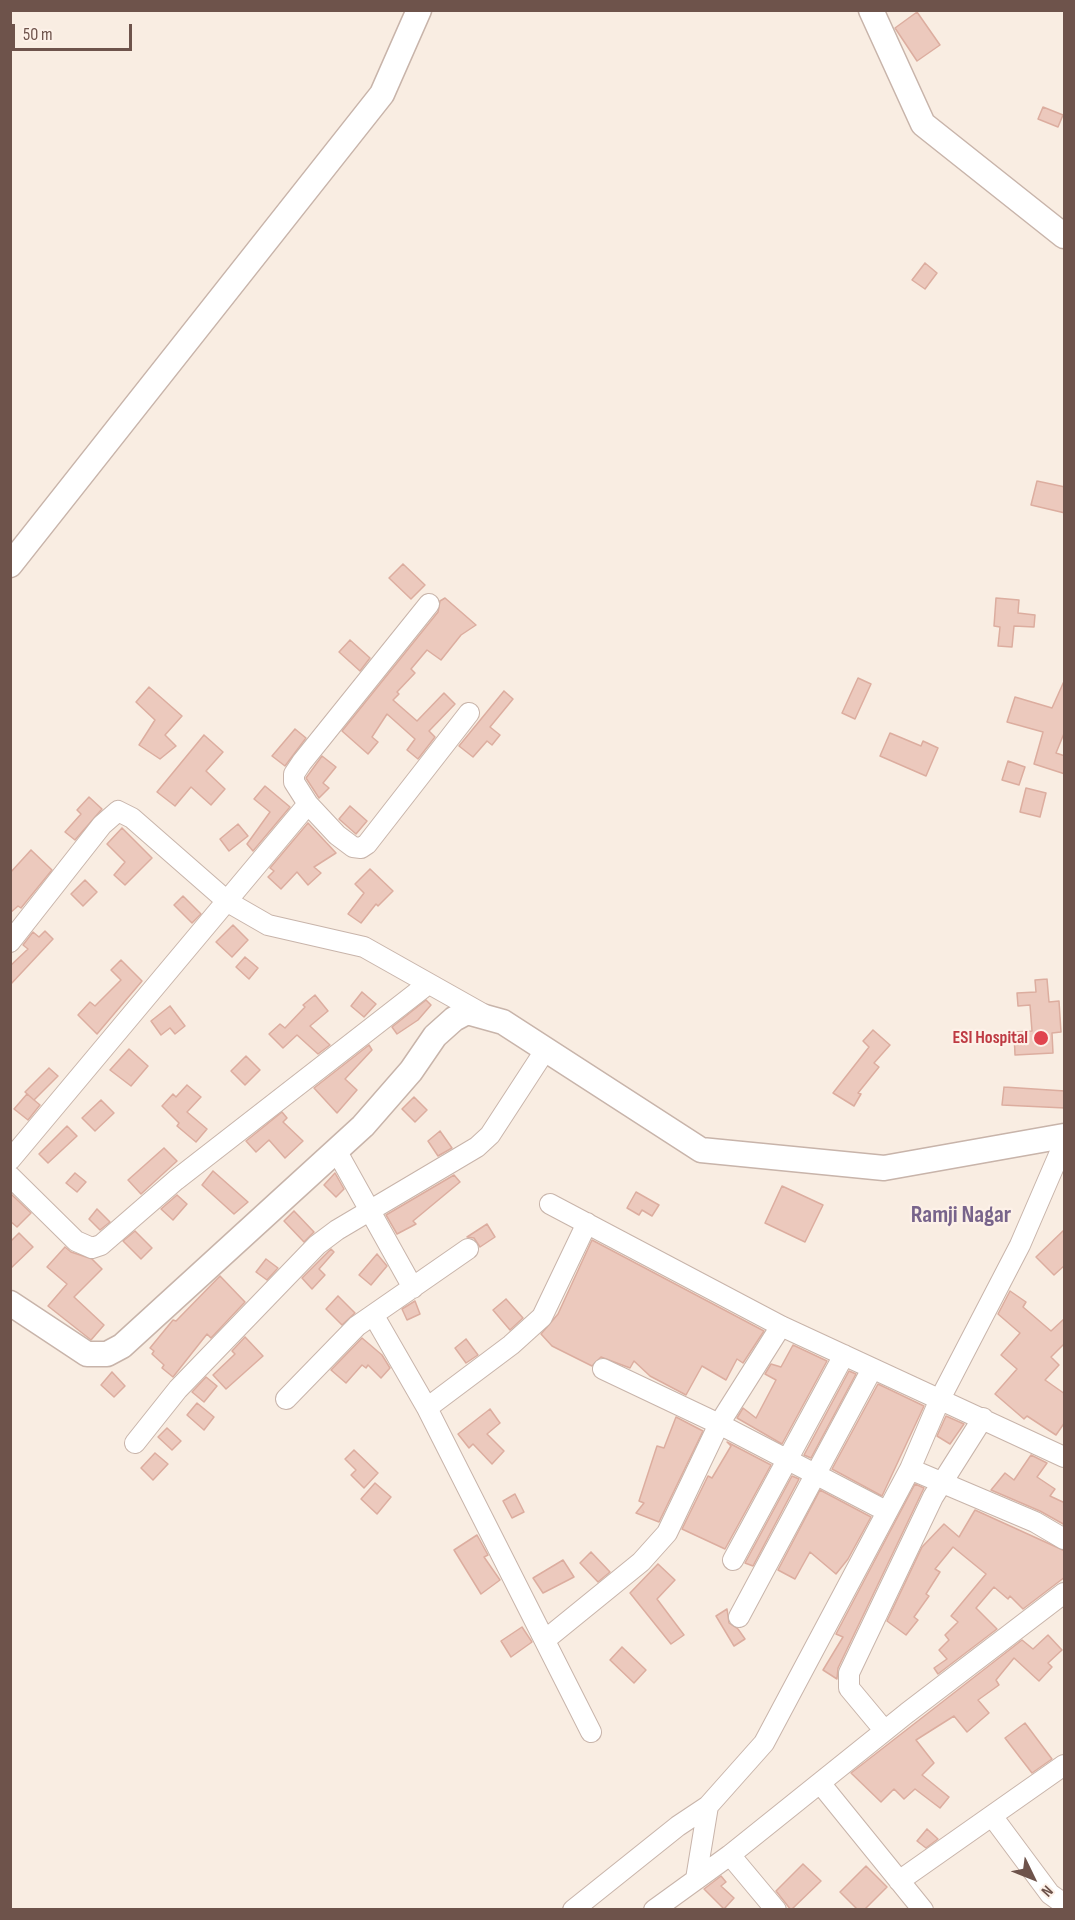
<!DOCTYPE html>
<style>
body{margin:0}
#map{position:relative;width:1075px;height:1920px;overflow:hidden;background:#f9ede2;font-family:"Sofia Sans Condensed",sans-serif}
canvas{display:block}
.frame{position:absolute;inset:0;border:12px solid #6e534b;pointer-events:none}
.north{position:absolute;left:1003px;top:1848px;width:60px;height:60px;-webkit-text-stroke:4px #fdf1e8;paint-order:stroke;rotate:133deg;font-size:16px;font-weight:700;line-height:24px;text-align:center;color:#6e534b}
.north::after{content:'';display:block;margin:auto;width:21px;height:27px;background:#6e534b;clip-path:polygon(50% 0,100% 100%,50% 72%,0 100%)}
.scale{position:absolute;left:12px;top:24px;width:120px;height:27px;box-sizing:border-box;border:3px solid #6e534b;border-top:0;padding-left:8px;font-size:18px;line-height:21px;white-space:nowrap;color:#6e534b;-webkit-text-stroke:4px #fdf1e8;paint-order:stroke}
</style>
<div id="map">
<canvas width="1075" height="1920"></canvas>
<div class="frame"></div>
<div class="north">N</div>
<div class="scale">50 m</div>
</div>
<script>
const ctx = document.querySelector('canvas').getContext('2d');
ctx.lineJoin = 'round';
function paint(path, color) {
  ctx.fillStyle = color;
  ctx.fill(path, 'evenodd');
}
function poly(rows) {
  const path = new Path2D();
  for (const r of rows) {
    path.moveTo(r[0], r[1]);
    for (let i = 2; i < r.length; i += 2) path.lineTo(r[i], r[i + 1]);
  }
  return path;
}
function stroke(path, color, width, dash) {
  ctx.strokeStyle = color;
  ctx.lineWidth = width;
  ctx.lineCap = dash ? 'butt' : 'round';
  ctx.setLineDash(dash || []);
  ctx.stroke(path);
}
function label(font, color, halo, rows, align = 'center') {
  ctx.font = font + ' "Sofia Sans Condensed",sans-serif';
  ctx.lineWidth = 4.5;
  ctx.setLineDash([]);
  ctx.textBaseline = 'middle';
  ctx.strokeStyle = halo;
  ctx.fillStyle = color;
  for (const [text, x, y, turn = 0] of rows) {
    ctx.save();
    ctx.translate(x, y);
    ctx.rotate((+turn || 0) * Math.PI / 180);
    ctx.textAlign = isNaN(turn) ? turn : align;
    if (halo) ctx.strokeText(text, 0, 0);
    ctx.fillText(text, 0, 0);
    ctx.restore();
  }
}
const building = poly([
 [917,12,940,45,917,61,895,28,917,12],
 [1043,107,1063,115,1058,127,1038,119,1043,107],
 [925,263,937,273,925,289,912,280,925,263],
 [1037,481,1065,487,1065,513,1031,505,1037,481],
 [403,564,425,585,411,599,389,578,403,564],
 [445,598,476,625,461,635,441,660,427,650,411,669,415,673,397,692,399,694,393,700,417,721,444,693,455,704,429,731,435,737,418,759,407,750,415,739,387,714,372,737,378,742,368,754,342,731,438,612,440,601,445,598],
 [996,598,1019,600,1018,613,1035,615,1034,627,1014,626,1012,647,998,646,1000,627,994,626,996,598],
 [350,640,370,658,360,671,339,652,350,640],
 [858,678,871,684,855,719,842,713,858,678],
 [1065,679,1065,731,1056,753,1065,756,1065,774,1034,764,1043,732,1007,722,1015,697,1052,708,1065,679],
 [149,687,182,716,165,735,176,746,160,759,139,745,155,720,136,702,149,687],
 [504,691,513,699,490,727,500,735,492,745,487,741,473,757,459,746,504,691],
 [295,729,306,738,285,766,272,756,295,729],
 [890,733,921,746,923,741,938,748,926,776,880,756,890,733],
 [204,735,223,752,206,771,225,789,211,805,191,787,175,806,157,792,204,735],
 [322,756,336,767,323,783,329,788,319,798,306,778,322,756],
 [1008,761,1025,767,1019,785,1002,780,1008,761],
 [265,786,290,807,253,851,247,844,270,812,254,799,265,786],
 [1026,788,1046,793,1040,817,1020,812,1026,788],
 [89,797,102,809,75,840,65,832,81,814,77,810,89,797],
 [350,806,367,821,356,834,339,819,350,806],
 [308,823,336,853,314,867,321,873,308,885,297,872,281,889,268,877,274,871,270,868,308,823],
 [238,824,248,836,229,851,220,839,238,824],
 [122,828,152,858,125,885,114,875,125,862,107,844,122,828],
 [31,850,52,870,21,908,18,906,10,913,10,873,31,850],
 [370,869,393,891,378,906,376,904,361,923,348,914,364,893,355,884,370,869],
 [85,880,97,892,83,906,71,894,85,880],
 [183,896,201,914,192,923,174,905,183,896],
 [233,925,248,940,232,957,216,942,233,925],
 [45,931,53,939,10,985,10,966,28,949,23,945,33,932,39,937,45,931],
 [245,957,258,968,249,979,236,967,245,957],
 [121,960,142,981,97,1034,78,1015,90,1002,95,1006,121,980,111,970,121,960],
 [1047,979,1049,1002,1059,1001,1061,1032,1052,1033,1053,1053,1015,1055,1014,1032,1032,1031,1030,1005,1018,1006,1017,993,1036,992,1035,980,1047,979],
 [362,992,376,1004,364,1017,351,1006,362,992],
 [315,995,328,1011,310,1026,330,1045,318,1054,297,1035,283,1048,269,1034,280,1024,285,1028,305,1007,303,1005,315,995],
 [426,1000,431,1005,418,1020,397,1034,392,1027,426,1000],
 [170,1006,185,1026,175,1034,170,1028,161,1035,151,1021,170,1006],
 [873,1030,890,1045,874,1063,879,1067,858,1093,861,1094,854,1106,833,1093,869,1047,863,1041,873,1030],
 [369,1045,372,1050,345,1079,357,1090,337,1113,314,1088,369,1045],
 [129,1049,148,1066,131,1086,110,1070,129,1049],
 [246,1056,260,1070,245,1085,231,1071,246,1056],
 [49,1068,58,1076,34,1100,25,1092,49,1068],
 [187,1085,201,1097,187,1112,207,1129,196,1142,177,1126,179,1123,162,1106,173,1094,176,1097,187,1085],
 [1004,1087,1065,1091,1065,1108,1002,1105,1004,1087],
 [27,1094,40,1105,28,1120,14,1109,27,1094],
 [414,1097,427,1110,415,1122,402,1109,414,1097],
 [101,1100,114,1113,95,1131,82,1118,101,1100],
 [282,1112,287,1118,283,1122,303,1141,285,1158,269,1140,256,1152,246,1141,282,1112],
 [67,1126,77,1136,48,1163,39,1154,67,1126],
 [440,1131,452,1148,438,1156,428,1141,440,1131],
 [164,1148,177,1161,141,1194,128,1180,164,1148],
 [213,1171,248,1202,234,1214,202,1185,213,1171],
 [75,1173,86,1182,77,1192,66,1183,75,1173],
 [335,1173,344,1189,336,1197,324,1185,335,1173],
 [454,1175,460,1182,413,1221,416,1224,397,1234,386,1215,454,1175],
 [782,1186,823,1205,805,1242,765,1223,782,1186],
 [636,1192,659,1205,652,1216,642,1210,639,1215,627,1208,636,1192],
 [10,1193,31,1213,17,1227,10,1221,10,1193],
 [177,1195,187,1204,173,1220,161,1209,177,1195],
 [97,1209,110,1222,100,1230,89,1219,97,1209],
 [294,1211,314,1232,304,1242,284,1221,294,1211],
 [487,1224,495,1237,480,1247,474,1238,467,1237,487,1224],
 [1065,1229,1065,1265,1054,1275,1036,1257,1065,1229],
 [135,1231,152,1248,141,1259,123,1241,135,1231],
 [19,1233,33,1247,10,1269,10,1242,19,1233],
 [592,1240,764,1331,743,1363,737,1359,726,1380,702,1366,686,1395,650,1376,634,1361,630,1368,601,1357,592,1366,552,1346,541,1334,558,1314,592,1240],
 [65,1247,71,1252,92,1259,102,1269,74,1297,104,1325,91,1340,48,1306,67,1284,47,1267,65,1247],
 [331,1249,334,1252,319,1269,325,1275,312,1289,302,1278,331,1249],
 [377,1254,387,1266,371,1285,359,1275,377,1254],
 [266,1259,278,1268,267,1280,256,1272,266,1259],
 [220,1276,245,1302,211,1338,207,1334,173,1377,162,1368,164,1365,152,1354,154,1351,150,1348,173,1320,176,1321,220,1276],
 [1010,1291,1026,1302,1023,1307,1051,1331,1065,1318,1065,1343,1051,1357,1059,1365,1045,1380,1065,1394,1065,1422,1056,1435,1027,1416,1024,1419,995,1394,1017,1369,1001,1355,1020,1333,998,1314,1010,1291],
 [338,1296,355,1313,342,1325,326,1309,338,1296],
 [506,1299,523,1318,510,1330,493,1310,506,1299],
 [415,1301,420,1314,407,1320,402,1309,415,1301],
 [245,1337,263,1356,226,1389,213,1375,235,1354,232,1351,245,1337],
 [362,1338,382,1355,390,1368,381,1378,368,1365,366,1368,362,1365,346,1383,331,1370,362,1338],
 [466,1339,478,1355,466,1363,455,1348,466,1339],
 [793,1345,827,1361,782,1444,737,1418,743,1408,756,1418,776,1380,765,1374,771,1364,781,1367,793,1345],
 [849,1371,856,1374,811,1458,804,1455,849,1371],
 [112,1372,125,1386,114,1397,101,1385,112,1372],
 [206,1377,217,1386,204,1402,192,1392,206,1377],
 [878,1384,924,1406,882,1496,832,1469,878,1384],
 [197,1403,214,1417,204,1430,187,1415,197,1403],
 [490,1409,500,1423,487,1434,504,1451,492,1464,473,1444,469,1448,458,1434,490,1409],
 [946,1416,964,1424,950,1444,937,1436,946,1416],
 [676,1417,703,1431,659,1522,636,1513,644,1503,639,1501,657,1446,664,1448,676,1417],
 [167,1428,181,1441,172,1450,158,1437,167,1428],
 [727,1442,771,1465,725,1549,682,1529,708,1476,712,1478,731,1446,727,1442],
 [354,1450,378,1473,364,1488,351,1475,356,1470,345,1459,354,1450],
 [155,1453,168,1464,153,1480,141,1468,155,1453],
 [1031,1455,1047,1463,1037,1477,1055,1489,1050,1496,1065,1503,1065,1525,1040,1511,991,1490,1005,1473,1014,1480,1031,1455],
 [792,1476,799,1479,753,1566,745,1563,792,1476],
 [375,1483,391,1497,377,1514,361,1499,375,1483],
 [915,1484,924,1488,838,1668,837,1679,823,1670,843,1637,836,1634,915,1484],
 [820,1490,871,1517,848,1559,836,1574,810,1552,795,1579,778,1570,820,1490],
 [515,1494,524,1512,512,1518,503,1501,515,1494],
 [975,1510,1065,1551,1065,1577,1023,1609,1010,1596,1008,1599,994,1587,976,1608,997,1629,938,1674,934,1668,947,1659,939,1650,949,1640,945,1635,958,1622,951,1616,986,1574,953,1547,935,1569,940,1572,926,1594,929,1596,914,1617,918,1620,906,1635,887,1621,922,1547,944,1524,959,1537,975,1510],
 [477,1535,488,1555,484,1557,500,1580,481,1594,454,1550,477,1535],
 [591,1552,610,1572,598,1582,580,1563,591,1552],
 [563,1560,574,1577,543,1593,533,1578,563,1560],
 [658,1564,675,1580,657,1599,684,1635,671,1644,630,1593,658,1564],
 [727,1609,729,1623,738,1629,745,1639,734,1646,716,1616,727,1609],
 [522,1627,532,1642,511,1657,501,1641,522,1627],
 [1048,1635,1062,1650,1048,1663,1052,1667,1039,1681,1014,1658,996,1680,999,1685,978,1700,989,1713,967,1732,954,1716,916,1740,934,1763,922,1775,949,1797,940,1808,915,1789,904,1799,894,1789,881,1802,851,1773,1022,1640,1033,1649,1048,1635],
 [622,1647,646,1670,634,1683,610,1660,622,1647],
 [1025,1723,1052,1759,1032,1773,1005,1738,1025,1723],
 [927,1829,938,1839,926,1848,917,1841,927,1829],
 [803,1864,821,1881,791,1910,776,1891,803,1864],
 [866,1866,887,1887,864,1910,858,1910,840,1892,866,1866],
 [721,1876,726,1882,721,1886,734,1898,724,1909,704,1889,721,1876]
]);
const minor = poly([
 [429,604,302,762,294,774,294,782,308,804,337,835,353,847,361,848,367,844,469,713],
 [10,942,102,825,118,811,132,818,228,902,268,925,364,947,483,1014],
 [336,1150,413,1288],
 [10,1160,308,804],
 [10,1176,76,1241,92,1248,101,1245,176,1180,428,984],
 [550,1204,781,1326,1064,1457],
 [374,1316,427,1408,591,1732],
 [603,1369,719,1424,886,1511],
 [286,1399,357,1326,468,1249],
 [427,1408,511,1345,542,1317,587,1223],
 [135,1443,178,1389,317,1245,337,1230,477,1147,490,1135,546,1049],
 [910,1469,1035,1522,1064,1539],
 [733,1560,844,1355],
 [739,1617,872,1369],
 [545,1640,641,1562,667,1533,719,1424,781,1326],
 [884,1730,849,1688,849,1673,933,1497,983,1418],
 [820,1783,923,1910],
 [992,1816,1050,1894,1064,1904],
 [730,1855,776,1910],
 [696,1879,708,1806],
 [899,1881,1064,1765],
 [573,1910,678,1826,708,1806,764,1743,910,1469,940,1399,1020,1245,1064,1143],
 [654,1910,730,1855,907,1713,1064,1593]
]);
const tertiary = poly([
 [871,10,923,124,1064,236],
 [10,565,382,94,419,10],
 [10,1303,87,1354,107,1354,122,1346,363,1126,411,1071,435,1036,454,1019,467,1012,503,1022,701,1150,884,1168,1064,1136]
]);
const markers = [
 [1041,1038,8,"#e0444e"]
];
const healthNames = [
 ["ESI Hospital",1028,1038]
];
const districtNames = [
 ["Ramji Nagar",961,1216]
];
paint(building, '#ecc9bd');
stroke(building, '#dcad9f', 1.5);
stroke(minor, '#c8b4aa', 22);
stroke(tertiary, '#c8b4aa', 27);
stroke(minor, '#fff', 20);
stroke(tertiary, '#fff', 24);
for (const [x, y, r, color] of markers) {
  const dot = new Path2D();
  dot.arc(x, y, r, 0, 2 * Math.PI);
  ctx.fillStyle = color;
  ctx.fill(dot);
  stroke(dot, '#fdf1e8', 2);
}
label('bold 18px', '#be3a42', '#fdf1e8', healthNames, 'right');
label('bold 24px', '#78648b', '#fdf1e8', districtNames);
</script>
